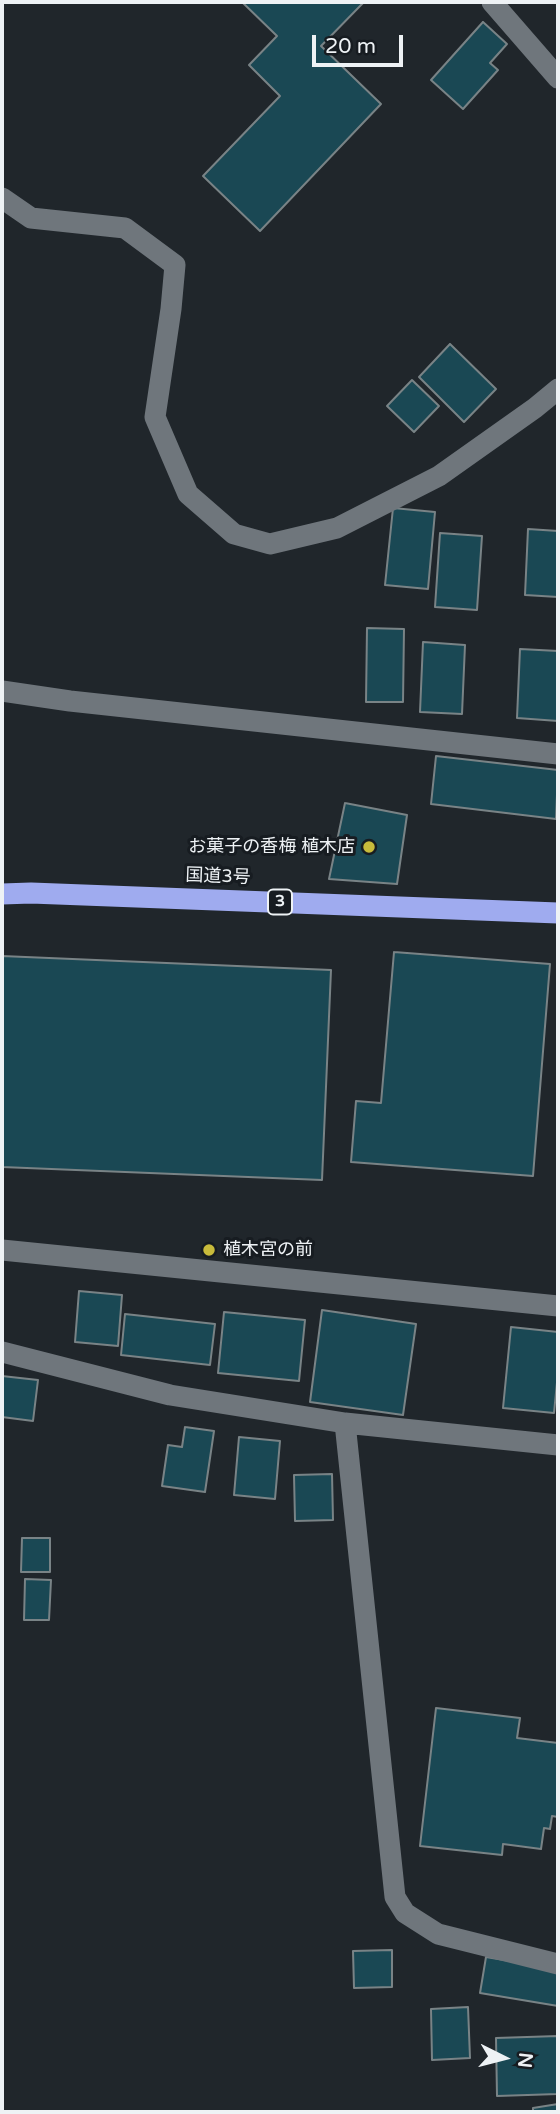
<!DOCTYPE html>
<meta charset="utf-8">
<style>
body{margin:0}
#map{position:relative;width:560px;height:2114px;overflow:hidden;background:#20262b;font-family:"Varela Round",sans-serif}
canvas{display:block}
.frame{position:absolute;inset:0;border:4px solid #eef2f5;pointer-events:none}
.north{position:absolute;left:469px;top:2023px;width:70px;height:70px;-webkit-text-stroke:5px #171c21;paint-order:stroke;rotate:96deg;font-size:19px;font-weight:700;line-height:28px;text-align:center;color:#eef2f5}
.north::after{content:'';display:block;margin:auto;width:24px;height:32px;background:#eef2f5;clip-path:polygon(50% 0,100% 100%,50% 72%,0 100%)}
.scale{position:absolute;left:312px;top:35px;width:91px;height:32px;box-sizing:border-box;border:4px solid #eef2f5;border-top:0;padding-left:9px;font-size:21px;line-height:24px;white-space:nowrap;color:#eef2f5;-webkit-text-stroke:5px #171c21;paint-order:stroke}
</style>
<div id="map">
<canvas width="560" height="2114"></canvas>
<div class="frame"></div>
<div class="north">N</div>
<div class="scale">20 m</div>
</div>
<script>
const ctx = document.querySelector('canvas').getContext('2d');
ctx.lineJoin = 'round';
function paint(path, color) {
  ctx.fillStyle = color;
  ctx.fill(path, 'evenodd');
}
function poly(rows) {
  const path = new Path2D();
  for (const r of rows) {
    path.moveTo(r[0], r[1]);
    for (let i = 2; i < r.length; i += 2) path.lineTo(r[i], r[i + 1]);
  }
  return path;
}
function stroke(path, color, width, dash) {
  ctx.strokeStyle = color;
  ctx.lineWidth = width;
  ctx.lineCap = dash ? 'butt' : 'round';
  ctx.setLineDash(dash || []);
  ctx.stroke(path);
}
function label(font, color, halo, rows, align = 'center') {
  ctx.font = font + ' "Varela Round","Noto Sans JP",sans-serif';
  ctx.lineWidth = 6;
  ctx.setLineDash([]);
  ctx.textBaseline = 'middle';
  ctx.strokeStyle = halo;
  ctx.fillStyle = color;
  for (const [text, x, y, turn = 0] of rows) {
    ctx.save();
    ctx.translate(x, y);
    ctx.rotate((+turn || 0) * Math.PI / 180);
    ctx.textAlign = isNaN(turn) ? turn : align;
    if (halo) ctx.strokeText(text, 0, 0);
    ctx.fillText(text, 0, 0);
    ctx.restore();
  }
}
const building = poly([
 [242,2,364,2,321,46,381,104,260,231,203,176,280,96,249,65,277,36,242,2],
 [483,22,507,44,490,63,498,70,463,109,431,80,483,22],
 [450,344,496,389,464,422,419,377,450,344],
 [412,380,439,406,414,432,387,406,412,380],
 [393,508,435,512,428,589,385,585,393,508],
 [528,529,558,531,558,597,525,595,528,529],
 [440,533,482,536,477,610,435,607,440,533],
 [367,628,404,629,403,702,366,702,367,628],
 [423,642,465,645,462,714,420,712,423,642],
 [520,649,558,651,558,721,517,718,520,649],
 [436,756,558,770,556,819,431,804,436,756],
 [345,803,407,815,397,884,329,879,345,803],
 [394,952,550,964,533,1176,351,1162,356,1101,381,1103,394,952],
 [2,956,331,970,322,1180,2,1167,2,956],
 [79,1291,122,1295,118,1346,75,1342,79,1291],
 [322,1310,416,1324,403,1415,310,1402,322,1310],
 [224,1312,305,1320,299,1381,218,1373,224,1312],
 [125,1314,215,1324,210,1365,121,1355,125,1314],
 [511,1327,558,1332,558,1372,554,1413,503,1408,511,1327],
 [2,1376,38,1380,33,1421,2,1417,2,1376],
 [185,1427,214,1431,205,1492,162,1486,168,1445,182,1447,185,1427],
 [239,1437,280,1441,275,1499,234,1495,239,1437],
 [332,1474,333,1520,295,1521,294,1475,332,1474],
 [22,1538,50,1538,50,1572,21,1572,22,1538],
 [25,1579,51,1580,49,1620,24,1620,25,1579],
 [436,1708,520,1718,517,1738,558,1743,558,1817,552,1816,550,1829,544,1828,541,1849,503,1844,502,1855,420,1846,436,1708],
 [392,1950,392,1987,354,1988,353,1951,392,1950],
 [486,1957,558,1969,558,2006,480,1993,486,1957],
 [468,2007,470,2058,432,2060,431,2009,468,2007],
 [558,2036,558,2094,497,2096,496,2038,558,2036],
 [558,2104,558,2112,533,2112,533,2108,558,2104]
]);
const street = poly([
 [2,198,31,218,125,228,175,265,171,309,155,417,188,494,234,534,270,544,337,528,439,476,535,408,558,389],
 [2,691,70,701,558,754],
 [2,1352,170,1395,345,1423,558,1445],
 [345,1423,395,1897,405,1913,438,1934,558,1964]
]);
const secondary = poly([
 [492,2,558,78],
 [2,1250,558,1306]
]);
const highway = poly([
 [2,894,31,893,558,913]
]);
const markers = [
 [369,847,7,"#c8bb3b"],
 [209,1250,7,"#c8bb3b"]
];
const shields = [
 [280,902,24]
];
const shieldNames = [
 ["3",280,902]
];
const poiNames = [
 ["お菓子の香梅 植木店",355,847],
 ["植木宮の前",223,1250,"left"]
];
const streetNames = [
 ["国道3号",218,877,2]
];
paint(building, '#1a4854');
stroke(building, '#798386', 2);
stroke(street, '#6f767c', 21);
stroke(secondary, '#6f767c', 21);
stroke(highway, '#9fabef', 21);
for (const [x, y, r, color] of markers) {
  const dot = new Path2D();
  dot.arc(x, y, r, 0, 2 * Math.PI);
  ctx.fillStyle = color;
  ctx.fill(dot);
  stroke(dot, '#171c21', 2.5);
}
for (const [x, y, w] of shields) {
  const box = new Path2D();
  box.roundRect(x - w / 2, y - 12.5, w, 25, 5);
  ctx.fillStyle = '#171c21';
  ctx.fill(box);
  stroke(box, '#eef2f5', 2);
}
label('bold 16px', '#eef2f5', null, shieldNames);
label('18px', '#eef2f5', '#171c21', poiNames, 'right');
label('18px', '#eef2f5', '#171c21', streetNames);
</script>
